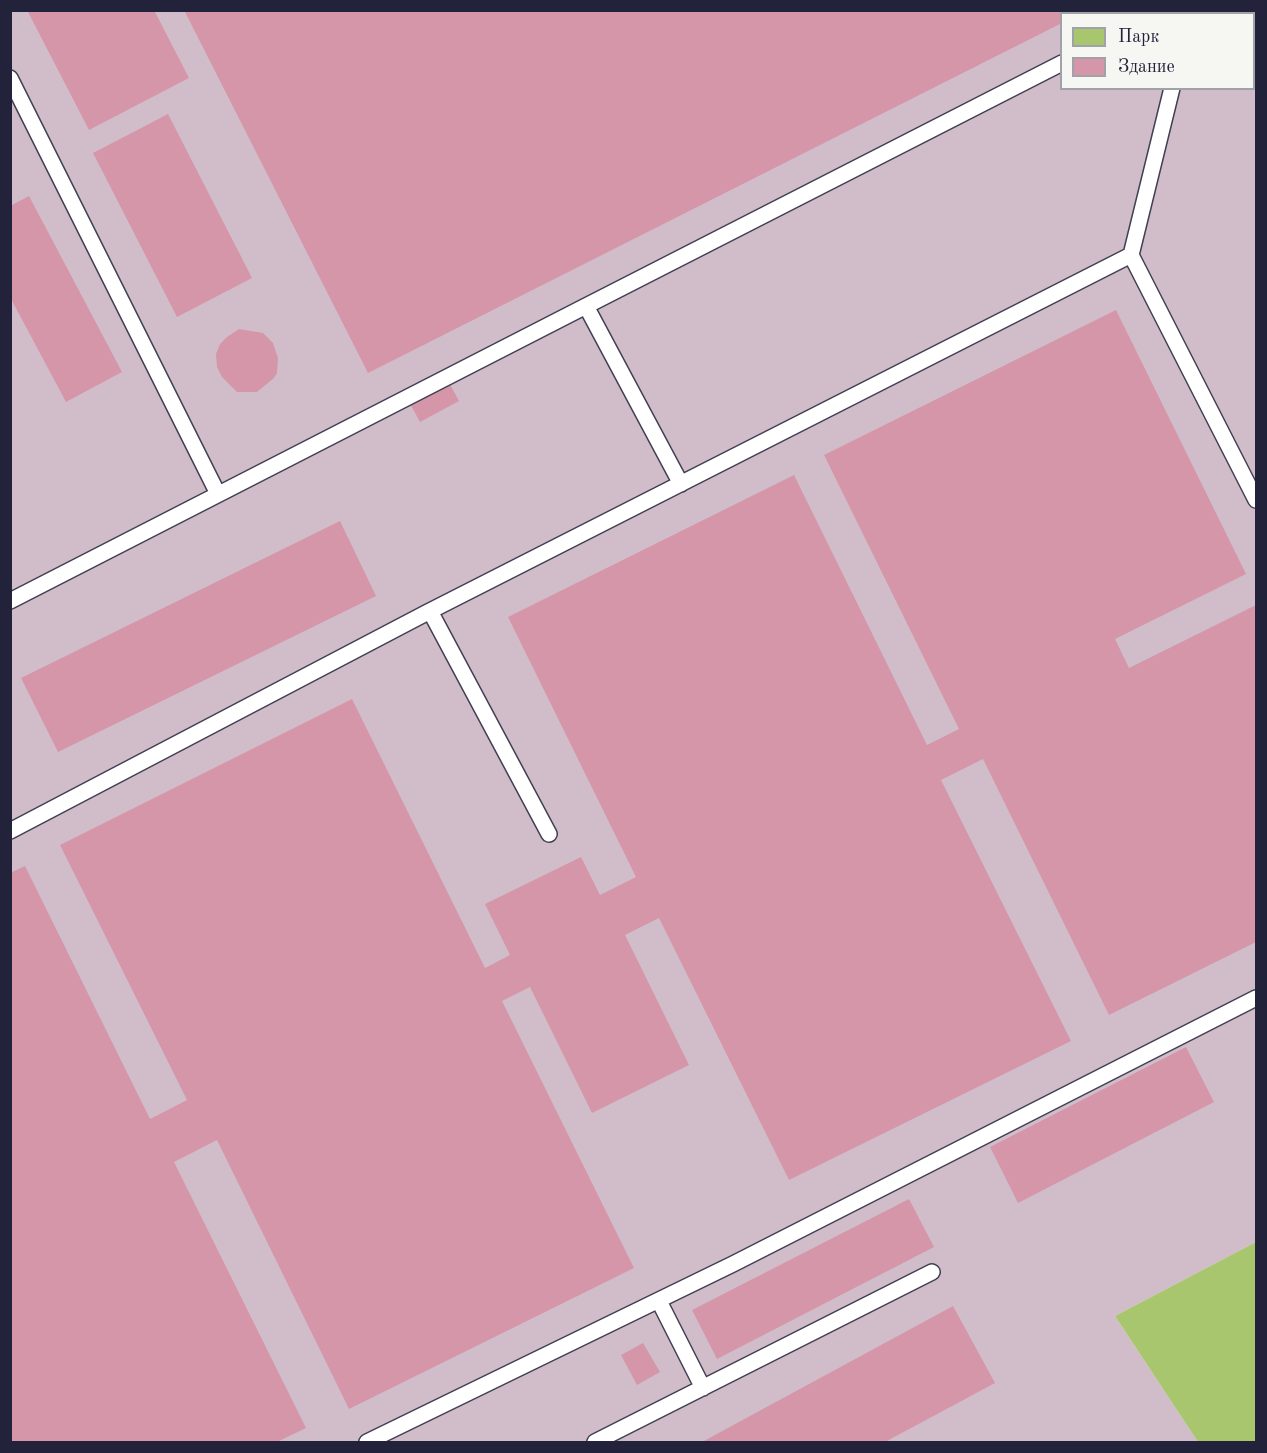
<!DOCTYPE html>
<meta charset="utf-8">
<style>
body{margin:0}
#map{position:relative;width:1267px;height:1453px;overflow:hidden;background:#f0ecda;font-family:"Old Standard TT",serif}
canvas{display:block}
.frame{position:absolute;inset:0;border:12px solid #22223b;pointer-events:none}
.legend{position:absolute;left:1060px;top:12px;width:195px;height:78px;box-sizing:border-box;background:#f6f6f2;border:2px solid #a1a1a9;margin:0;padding:8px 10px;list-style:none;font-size:18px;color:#22223b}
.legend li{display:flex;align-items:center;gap:12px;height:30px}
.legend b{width:30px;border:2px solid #a1a1a9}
</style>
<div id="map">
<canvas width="1267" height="1453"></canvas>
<div class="frame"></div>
<ul class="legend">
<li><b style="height:16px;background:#a7c66d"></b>Парк</li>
<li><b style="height:16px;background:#d596aa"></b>Здание</li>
</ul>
</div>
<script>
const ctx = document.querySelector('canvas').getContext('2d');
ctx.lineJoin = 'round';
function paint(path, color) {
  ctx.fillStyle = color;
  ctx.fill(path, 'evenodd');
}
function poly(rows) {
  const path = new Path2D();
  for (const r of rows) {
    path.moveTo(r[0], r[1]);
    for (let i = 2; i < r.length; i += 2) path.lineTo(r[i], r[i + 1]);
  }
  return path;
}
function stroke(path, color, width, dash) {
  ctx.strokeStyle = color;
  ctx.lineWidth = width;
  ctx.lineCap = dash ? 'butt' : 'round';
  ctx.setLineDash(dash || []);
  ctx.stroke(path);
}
const industrial = poly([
 [10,11,1256,11,1256,1242,1115,1316,1198,1442,11,1442],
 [1062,14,1254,14,1254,88,1062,88]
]);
const green = poly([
 [1256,1242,1256,1442,1198,1442,1115,1316]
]);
const building = poly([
 [27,10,154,10,189,78,89,130],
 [184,10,1087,10,1081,14,1062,14,1062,23,368,373],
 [1256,52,1256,88,1254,89,1254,53],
 [168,114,252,278,177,317,93,153],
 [29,196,122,372,66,402,10,297,10,206],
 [1116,310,1246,574,1115,639,1129,668,1256,605,1256,942,1109,1015,983,759,941,780,1071,1041,789,1180,659,918,625,935,689,1065,592,1113,530,987,502,1001,634,1268,349,1409,217,1140,174,1162,306,1428,277,1442,10,1442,10,873,25,866,150,1119,187,1100,60,845,352,699,485,968,510,955,485,904,581,857,600,895,636,877,508,617,794,475,927,745,959,729,824,455],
 [239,329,263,333,273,343,278,358,277,373,274,378,257,392,237,392,222,377,217,367,216,354,220,344,227,337],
 [446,377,459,401,420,422,407,398],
 [340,521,376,596,58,752,21,678],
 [1186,1047,1214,1102,1018,1203,990,1147],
 [909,1199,934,1247,717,1359,692,1310],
 [953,1306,995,1383,885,1442,702,1442],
 [643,1343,660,1372,637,1385,621,1355]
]);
const lane = poly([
 [1158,14,1164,10],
 [1191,14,1191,10],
 [10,78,218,494],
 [1131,255,1172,88],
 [681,484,586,306,1062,63],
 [10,601,586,306],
 [10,831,430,611],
 [549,834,430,611,1131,255,1256,500],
 [659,1301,703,1388],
 [367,1442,733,1264,1256,998],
 [595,1442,932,1272]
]);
paint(industrial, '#d1bdc9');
paint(green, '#a7c66d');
paint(building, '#d596aa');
stroke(lane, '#414053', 18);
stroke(lane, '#fff', 15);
</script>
